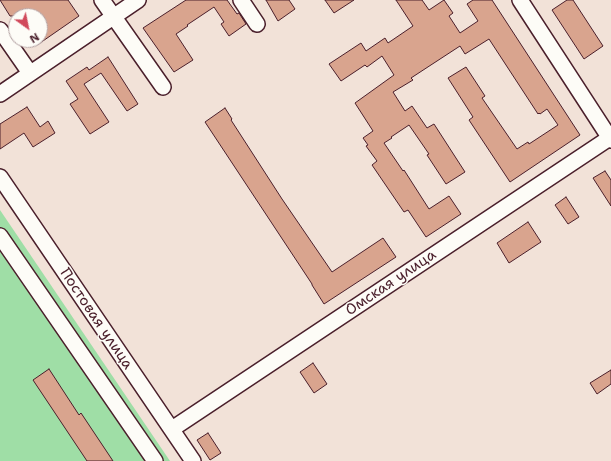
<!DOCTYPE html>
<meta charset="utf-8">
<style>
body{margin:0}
#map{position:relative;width:611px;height:461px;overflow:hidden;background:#f2e2d8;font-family:"Shantell Sans",sans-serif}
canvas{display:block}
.north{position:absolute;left:8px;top:8px;width:40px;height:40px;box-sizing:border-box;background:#fdfcf7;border:1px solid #b5a4a5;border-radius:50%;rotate:147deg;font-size:11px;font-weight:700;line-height:16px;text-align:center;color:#4a1f2b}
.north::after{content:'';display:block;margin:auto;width:14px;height:18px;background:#d1495b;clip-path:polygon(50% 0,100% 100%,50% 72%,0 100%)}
</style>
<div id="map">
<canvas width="611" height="461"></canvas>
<div class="north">N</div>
</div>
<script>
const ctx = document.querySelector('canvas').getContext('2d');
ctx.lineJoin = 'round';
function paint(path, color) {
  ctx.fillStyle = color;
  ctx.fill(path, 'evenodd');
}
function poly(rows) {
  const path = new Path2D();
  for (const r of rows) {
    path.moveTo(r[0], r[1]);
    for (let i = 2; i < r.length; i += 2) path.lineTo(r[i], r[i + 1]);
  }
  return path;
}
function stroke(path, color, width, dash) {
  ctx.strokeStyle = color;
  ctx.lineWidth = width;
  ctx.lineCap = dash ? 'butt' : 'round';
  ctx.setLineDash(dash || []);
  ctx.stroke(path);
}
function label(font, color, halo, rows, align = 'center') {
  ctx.font = font + ' "Shantell Sans",sans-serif';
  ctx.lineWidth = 3;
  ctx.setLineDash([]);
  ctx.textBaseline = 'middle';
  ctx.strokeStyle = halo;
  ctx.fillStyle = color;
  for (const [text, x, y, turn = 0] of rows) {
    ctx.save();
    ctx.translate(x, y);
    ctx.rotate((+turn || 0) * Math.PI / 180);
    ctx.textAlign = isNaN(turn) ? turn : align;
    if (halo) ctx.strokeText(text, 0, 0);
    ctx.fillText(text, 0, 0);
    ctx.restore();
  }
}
const green = poly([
 [0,210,170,461,0,461]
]);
const building = poly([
 [0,0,68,0,79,16,40,43,40,16,10,16,0,0],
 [186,0,227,0,237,14,239,13,246,24,229,36,221,24,224,22,214,7,187,25,188,26,176,34,193,60,174,72,143,28,186,0],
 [266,0,289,0,295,9,278,21,266,0],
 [325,0,354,0,334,13,325,0],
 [396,0,422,0,429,10,444,0,453,13,449,16,460,33,478,21,467,4,473,0,492,0,580,135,510,182,469,120,473,117,448,78,466,67,485,96,482,98,517,149,528,142,529,144,558,125,547,109,540,114,539,113,538,114,489,39,465,54,460,46,411,78,413,80,393,92,405,111,412,106,427,128,434,124,465,172,446,184,427,155,429,154,409,125,391,137,392,138,384,143,403,171,404,170,429,209,449,196,461,214,426,237,408,210,404,212,372,165,377,161,366,146,368,145,363,138,373,131,355,103,394,75,382,56,367,67,365,65,341,81,329,64,361,43,366,51,385,38,388,43,413,26,396,0],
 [567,0,573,0,603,46,584,59,552,10,567,0],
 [108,57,138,104,127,111,101,73,84,84,109,122,90,134,70,104,78,99,66,81,87,67,89,70,108,57],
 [27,107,40,127,48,121,55,133,33,147,24,133,0,149,0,124,27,107],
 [225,108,232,119,231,120,282,199,332,272,383,238,396,257,324,304,312,285,312,284,205,122,225,108],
 [605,171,611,180,611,206,593,178,605,171],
 [566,197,579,217,568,224,555,205,566,197],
 [528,222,541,242,509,263,497,243,528,222],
 [313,363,327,384,314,393,300,372,313,363],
 [49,369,79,415,81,413,113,461,87,461,33,380,49,369],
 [611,370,611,384,597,394,590,383,611,370],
 [208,433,221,453,210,460,197,440,208,433]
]);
const minor = poly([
 [102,0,163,87],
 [241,0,257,24],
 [520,0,611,140],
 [0,30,30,73],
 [0,94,138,0],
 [0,177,193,461],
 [0,236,155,461],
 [172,429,611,137]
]);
const streetNames = [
 ["Омская улица",391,283,-34],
 ["Постовая улица",96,319,56]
];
paint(green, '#9fdea6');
paint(building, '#d9a48e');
stroke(building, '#4a1f2b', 1);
stroke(minor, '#4a1f2b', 18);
stroke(minor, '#fdfcf7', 15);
label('15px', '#4a1f2b', '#fdfcf7', streetNames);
</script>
